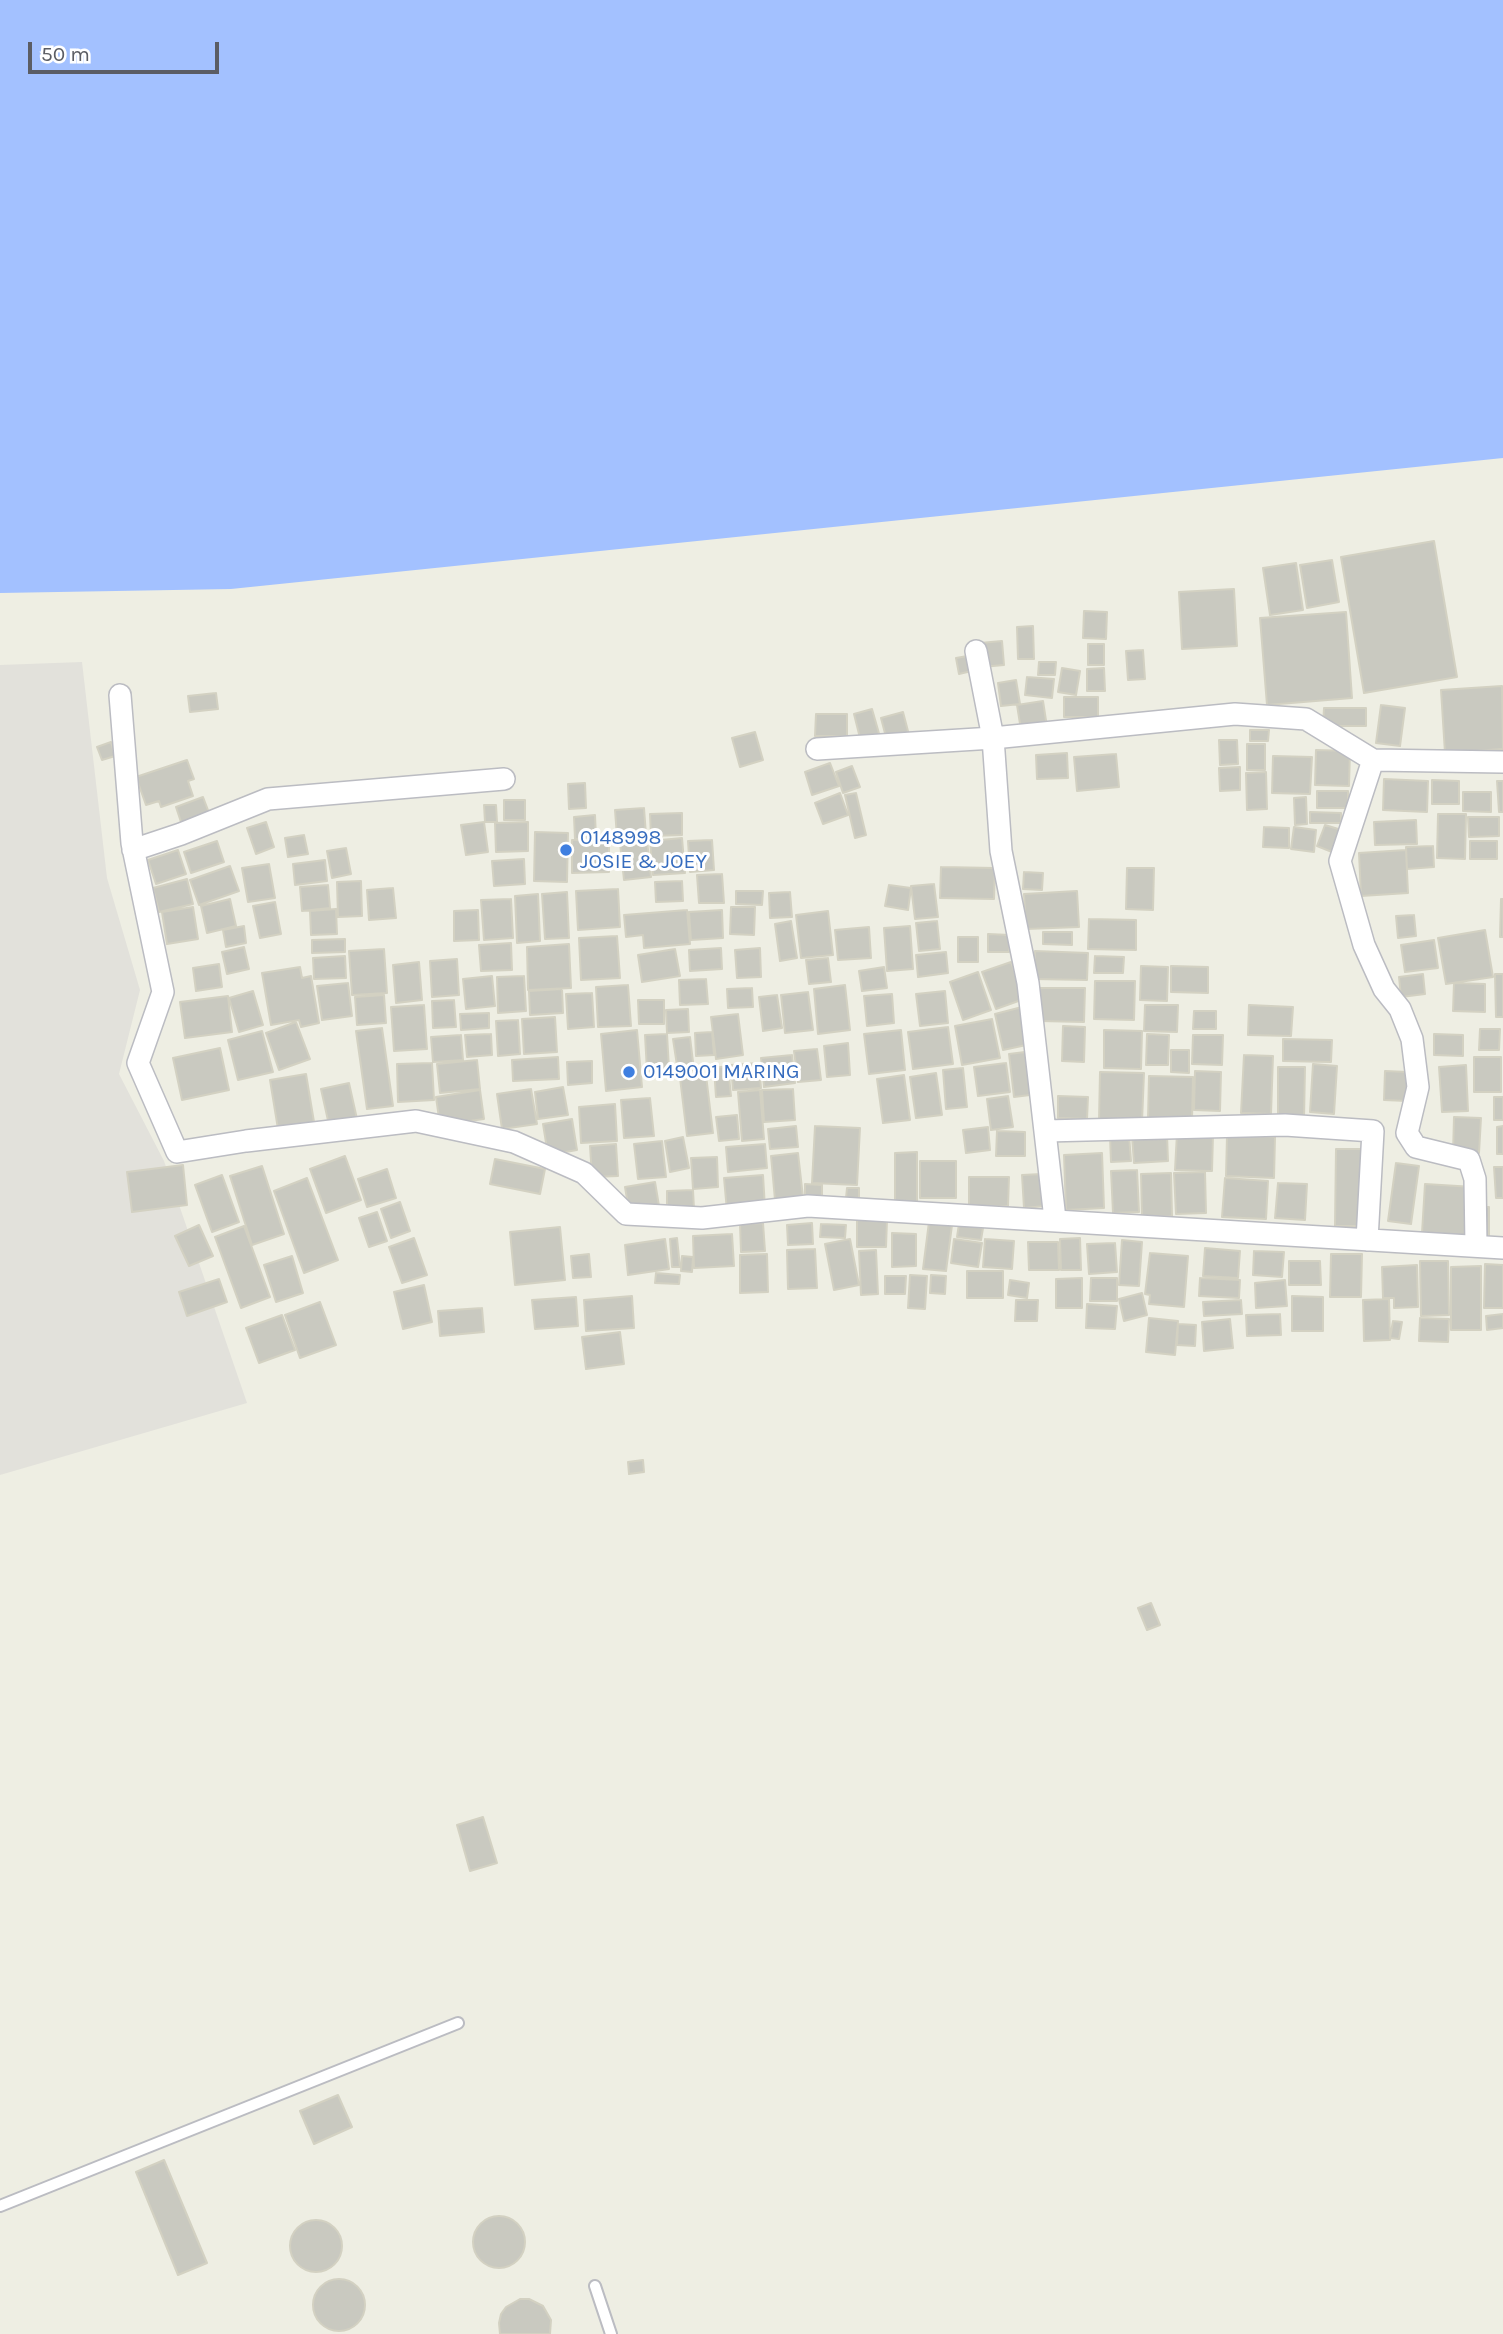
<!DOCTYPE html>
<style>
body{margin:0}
#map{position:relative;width:1503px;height:2334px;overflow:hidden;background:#eeeee3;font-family:Karla,sans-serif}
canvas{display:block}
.scale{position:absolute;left:28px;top:42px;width:191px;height:32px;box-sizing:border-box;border:4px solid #5b5d64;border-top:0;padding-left:9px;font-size:21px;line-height:24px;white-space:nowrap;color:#5b5d64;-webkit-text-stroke:5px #fff;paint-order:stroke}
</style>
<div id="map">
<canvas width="1503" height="2334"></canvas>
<div class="scale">50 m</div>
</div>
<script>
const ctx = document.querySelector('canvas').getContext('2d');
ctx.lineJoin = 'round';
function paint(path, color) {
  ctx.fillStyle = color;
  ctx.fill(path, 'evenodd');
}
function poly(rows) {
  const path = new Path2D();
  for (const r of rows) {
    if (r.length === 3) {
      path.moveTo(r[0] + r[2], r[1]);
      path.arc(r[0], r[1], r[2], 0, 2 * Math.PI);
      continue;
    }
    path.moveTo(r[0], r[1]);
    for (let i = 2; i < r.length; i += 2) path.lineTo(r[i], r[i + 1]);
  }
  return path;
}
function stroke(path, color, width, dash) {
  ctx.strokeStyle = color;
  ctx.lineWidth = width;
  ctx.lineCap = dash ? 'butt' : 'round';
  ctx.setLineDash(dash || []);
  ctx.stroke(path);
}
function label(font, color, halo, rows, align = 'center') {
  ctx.font = font + ' Karla,sans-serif';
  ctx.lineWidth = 6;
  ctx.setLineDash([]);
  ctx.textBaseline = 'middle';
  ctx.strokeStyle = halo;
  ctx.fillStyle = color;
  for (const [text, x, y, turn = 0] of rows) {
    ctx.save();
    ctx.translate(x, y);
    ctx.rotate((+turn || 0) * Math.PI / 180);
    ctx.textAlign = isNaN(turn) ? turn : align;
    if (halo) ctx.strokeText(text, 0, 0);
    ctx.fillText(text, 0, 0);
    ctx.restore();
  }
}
const industrial = poly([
 [82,662,107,878,140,990,119,1074,164,1161,247,1403,0,1475,0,665]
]);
const water = poly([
 [0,0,1503,0,1503,458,231,589,0,593]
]);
const building = poly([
 [1434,541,1457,677,1364,693,1341,557,1434,541],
 [1332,560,1339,602,1307,608,1300,565,1332,560],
 [1296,563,1303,610,1270,615,1263,568,1296,563],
 [1234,589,1237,646,1182,649,1179,592,1234,589],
 [1084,611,1107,612,1106,639,1083,638,1084,611],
 [1346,612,1352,698,1267,705,1260,618,1346,612],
 [1033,626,1034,659,1018,659,1017,627,1033,626],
 [1002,641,1004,665,982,667,980,643,1002,641],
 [1088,644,1104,644,1104,665,1088,665,1088,644],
 [1143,650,1145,679,1128,680,1126,651,1143,650],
 [973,655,976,670,959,674,956,658,973,655],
 [1039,662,1056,662,1055,675,1038,675,1039,662],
 [1062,668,1080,671,1076,695,1058,692,1062,668],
 [1104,668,1105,691,1087,691,1087,669,1104,668],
 [1027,677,1054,679,1052,698,1025,695,1027,677],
 [1016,680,1020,704,1001,706,998,683,1016,680],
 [1502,686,1503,749,1445,753,1441,690,1502,686],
 [216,693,218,709,190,712,188,696,216,693],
 [1064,697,1098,697,1098,717,1064,717,1064,697],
 [1043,701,1047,727,1021,730,1017,705,1043,701],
 [1381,705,1405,708,1400,746,1376,743,1381,705],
 [1324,708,1366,708,1366,726,1323,726,1324,708],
 [872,709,880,737,861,742,854,714,872,709],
 [903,712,909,735,887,741,881,718,903,712],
 [816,714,847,714,847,736,815,736,816,714],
 [1250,730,1269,730,1268,741,1250,741,1250,730],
 [755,732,763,760,740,767,732,738,755,732],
 [1219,740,1237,740,1238,764,1220,765,1219,740],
 [111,742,115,756,102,760,97,747,111,742],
 [1247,744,1265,744,1265,770,1247,770,1247,744],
 [1316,750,1350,751,1349,786,1315,785,1316,750],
 [1067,753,1068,778,1037,779,1036,755,1067,753],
 [1116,754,1119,787,1077,791,1074,757,1116,754],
 [1273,756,1312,757,1310,794,1272,793,1273,756],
 [187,760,194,779,188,781,193,796,161,807,159,801,146,805,136,777,187,760],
 [830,763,839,786,812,795,805,772,830,763],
 [852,766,860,787,843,793,836,772,852,766],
 [1240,767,1240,790,1220,791,1219,768,1240,767],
 [1266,772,1267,809,1247,810,1246,773,1266,772],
 [1384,779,1428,781,1427,812,1383,810,1384,779],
 [1432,780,1459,781,1459,804,1432,804,1432,780],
 [1497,781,1503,781,1503,812,1499,812,1497,781],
 [585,783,586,808,569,809,568,784,585,783],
 [1317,791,1348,791,1348,808,1317,808,1317,791],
 [1463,792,1491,792,1491,812,1463,811,1463,792],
 [840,793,848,815,823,824,815,803,840,793],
 [856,793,866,835,855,838,845,795,856,793],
 [203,797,211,818,183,828,176,807,203,797],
 [1306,797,1307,824,1295,825,1294,798,1306,797],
 [504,800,525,800,525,820,504,820,504,800],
 [484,805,496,805,497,822,485,822,484,805],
 [644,808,646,835,617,837,615,810,644,808],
 [1310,812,1341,813,1341,823,1310,823,1310,812],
 [682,813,682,835,651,836,650,814,682,813],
 [1438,814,1466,814,1465,859,1437,858,1438,814],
 [595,815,596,838,575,839,574,817,595,815],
 [1468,817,1499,817,1499,836,1469,837,1468,817],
 [1416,820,1417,844,1375,845,1374,822,1416,820],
 [266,822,274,847,256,854,247,828,266,822],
 [484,822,488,852,466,855,461,825,484,822],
 [528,822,528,851,496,852,495,823,528,822],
 [1325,825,1345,831,1337,854,1317,846,1325,825],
 [1264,827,1289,828,1289,848,1263,847,1264,827],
 [1294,827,1316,830,1314,852,1291,849,1294,827],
 [535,832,568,833,567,882,534,881,535,832],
 [304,835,308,854,288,857,285,838,304,835],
 [682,838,685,873,653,875,650,841,682,838],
 [609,839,609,872,572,873,572,840,609,839],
 [647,840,651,877,624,880,620,843,647,840],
 [712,840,714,870,690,872,688,841,712,840],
 [217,841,224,862,191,873,184,852,217,841],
 [1470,841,1497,841,1497,859,1470,859,1470,841],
 [1433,846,1434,867,1407,869,1406,847,1433,846],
 [346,848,351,874,332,878,327,851,346,848],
 [178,850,186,874,156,884,148,860,178,850],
 [1406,850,1408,893,1361,896,1359,853,1406,850],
 [524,859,525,884,494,886,492,861,524,859],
 [325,860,327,881,295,885,293,864,325,860],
 [269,864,275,898,248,902,242,868,269,864],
 [230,866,239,891,199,905,190,880,230,866],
 [941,867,995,868,994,899,940,898,941,867],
 [1127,868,1154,868,1153,910,1126,909,1127,868],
 [1024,872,1043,873,1042,890,1023,889,1024,872],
 [722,874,724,903,699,903,697,875,722,874],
 [187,879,193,904,159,912,153,888,187,879],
 [361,881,362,916,338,917,337,882,361,881],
 [682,881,683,901,656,902,655,882,682,881],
 [934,884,938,917,915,919,911,886,934,884],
 [328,885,330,908,302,911,300,887,328,885],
 [889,885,911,888,908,910,885,906,889,885],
 [393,888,396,918,369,920,367,890,393,888],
 [618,889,620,927,578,930,576,891,618,889],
 [736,891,763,891,762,905,736,904,736,891],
 [1077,891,1079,927,1026,929,1024,894,1077,891],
 [567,892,569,938,545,939,542,894,567,892],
 [790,892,792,917,770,918,769,893,790,892],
 [538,894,540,941,517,943,515,896,538,894],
 [230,899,236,926,207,933,201,906,230,899],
 [511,899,513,938,484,940,481,900,511,899],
 [1501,899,1503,899,1503,937,1500,937,1501,899],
 [275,902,281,934,260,938,253,906,275,902],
 [193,907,198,939,167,944,162,912,193,907],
 [731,907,755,907,754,935,730,934,731,907],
 [336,909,337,934,311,935,310,911,336,909],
 [478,910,479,940,454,941,454,911,478,910],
 [687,910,690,944,644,948,643,935,626,937,624,915,687,910],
 [722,910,723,938,691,940,689,912,722,910],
 [828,911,833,955,801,958,796,915,828,911],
 [1414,915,1416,936,1398,938,1396,916,1414,915],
 [1089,919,1136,920,1136,950,1088,949,1089,919],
 [791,921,797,958,780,961,775,924,791,921],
 [937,921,940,949,919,951,916,923,937,921],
 [244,926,246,943,226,947,223,930,244,926],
 [910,926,913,969,887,971,884,928,910,926],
 [869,927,871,958,838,960,835,930,869,927],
 [1485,930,1493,977,1446,984,1438,938,1485,930],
 [1043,932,1072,932,1072,945,1043,944,1043,932],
 [988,934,1010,935,1009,952,988,952,988,934],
 [617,936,620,978,581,980,579,938,617,936],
 [958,937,978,937,978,962,958,962,958,937],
 [345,939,345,952,312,953,312,940,345,939],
 [1434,940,1438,968,1405,972,1401,945,1434,940],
 [511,943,512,970,481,971,479,945,511,943],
 [569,944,571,988,528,990,527,947,569,944],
 [244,947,249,969,227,974,222,952,244,947],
 [721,948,722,969,690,971,689,950,721,948],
 [760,948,761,977,737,978,735,950,760,948],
 [384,949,387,993,352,995,349,951,384,949],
 [675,949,680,976,642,982,638,955,675,949],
 [1035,951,1088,953,1087,980,1034,979,1035,951],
 [946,952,948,973,918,977,916,955,946,952],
 [345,956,346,978,314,979,313,958,345,956],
 [1095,956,1124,957,1123,973,1094,973,1095,956],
 [828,958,831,982,809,984,806,960,828,958],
 [457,959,459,995,432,997,430,961,457,959],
 [419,962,422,1000,396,1003,393,965,419,962],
 [1011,962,1024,999,996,1009,982,972,1011,962],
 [219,964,222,987,196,991,193,968,219,964],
 [1141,966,1168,967,1167,1001,1140,1000,1141,966],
 [1171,966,1208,967,1208,993,1171,992,1171,966],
 [300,967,302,978,311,976,319,1023,301,1027,299,1020,271,1025,262,973,300,967],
 [884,967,887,988,862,991,859,971,884,967],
 [978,972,991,1010,963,1020,950,982,978,972],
 [1423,974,1425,994,1401,997,1399,977,1423,974],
 [1495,974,1503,974,1503,1017,1496,1017,1495,974],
 [492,976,495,1006,466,1009,463,979,492,976],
 [524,976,526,1011,498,1013,497,977,524,976],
 [706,979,708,1004,680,1005,679,980,706,979],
 [1095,981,1135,981,1134,1020,1094,1019,1095,981],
 [348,983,352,1016,322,1020,317,986,348,983],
 [1454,983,1485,984,1485,1012,1453,1011,1454,983],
 [628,985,631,1026,598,1027,596,987,628,985],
 [845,985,850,1030,818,1034,814,989,845,985],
 [752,988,753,1007,728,1008,727,989,752,988],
 [1040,988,1085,988,1084,1022,1040,1021,1040,988],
 [562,989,563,1013,530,1015,529,991,562,989],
 [253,991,263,1025,239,1032,229,998,253,991],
 [945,991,948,1023,920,1026,916,994,945,991],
 [808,992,813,1030,785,1033,781,995,808,992],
 [592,993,594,1027,568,1029,566,994,592,993],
 [892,994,894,1023,867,1026,864,996,892,994],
 [384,995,386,1023,357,1025,355,997,384,995],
 [777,995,782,1028,763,1031,759,997,777,995],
 [228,996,232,1032,185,1038,180,1002,228,996],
 [454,1000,456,1027,433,1028,432,1001,454,1000],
 [638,1000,664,1000,664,1024,639,1024,638,1000],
 [424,1005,427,1049,394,1051,391,1007,424,1005],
 [1145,1005,1178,1005,1177,1032,1144,1031,1145,1005],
 [1249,1005,1293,1007,1291,1036,1248,1035,1249,1005],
 [1022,1007,1031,1044,1003,1050,995,1014,1022,1007],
 [688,1009,689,1032,667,1033,666,1010,688,1009],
 [1194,1011,1216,1011,1216,1029,1193,1029,1194,1011],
 [489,1013,489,1028,461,1030,460,1014,489,1013],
 [738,1014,743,1055,716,1059,711,1017,738,1014],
 [555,1017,557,1052,524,1054,522,1019,555,1017],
 [992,1019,1000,1058,962,1065,955,1026,992,1019],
 [518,1020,520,1054,498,1056,496,1021,518,1020],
 [296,1022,310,1059,279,1070,266,1033,296,1022],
 [1063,1026,1085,1027,1084,1062,1062,1061,1063,1026],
 [948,1027,953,1064,913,1069,908,1032,948,1027],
 [382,1028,393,1106,367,1109,356,1031,382,1028],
 [1480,1029,1500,1029,1499,1050,1479,1050,1480,1029],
 [637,1030,642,1087,606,1091,601,1034,637,1030],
 [901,1030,905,1070,869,1074,864,1034,901,1030],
 [1104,1030,1142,1031,1141,1069,1104,1068,1104,1030],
 [262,1031,273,1072,238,1080,228,1040,262,1031],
 [712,1032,714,1055,696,1056,695,1033,712,1032],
 [491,1034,492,1055,467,1057,465,1035,491,1034],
 [667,1034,669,1069,647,1071,645,1035,667,1034],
 [1147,1034,1169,1035,1168,1065,1146,1065,1147,1034],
 [1434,1034,1463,1035,1463,1056,1434,1055,1434,1034],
 [461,1035,463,1060,433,1062,431,1037,461,1035],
 [1193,1035,1223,1035,1222,1065,1192,1064,1193,1035],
 [690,1037,694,1070,678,1072,673,1039,690,1037],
 [1283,1039,1332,1040,1331,1062,1283,1061,1283,1039],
 [848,1043,850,1075,827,1077,824,1046,848,1043],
 [220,1048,229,1090,182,1100,173,1058,220,1048],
 [817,1049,821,1080,798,1082,794,1051,817,1049],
 [1171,1050,1189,1050,1189,1073,1171,1072,1171,1050],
 [1033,1051,1038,1094,1014,1097,1009,1054,1033,1051],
 [792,1055,795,1083,764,1087,761,1058,792,1055],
 [1244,1055,1273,1056,1271,1114,1241,1113,1244,1055],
 [558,1057,559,1079,513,1081,512,1060,558,1057],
 [1474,1057,1501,1057,1501,1092,1474,1092,1474,1057],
 [477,1060,480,1089,440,1093,437,1064,477,1060],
 [592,1061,592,1083,568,1085,567,1062,592,1061],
 [432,1063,434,1100,398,1102,397,1064,432,1063],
 [759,1063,761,1088,733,1090,731,1065,759,1063],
 [1006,1063,1010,1092,978,1096,974,1067,1006,1063],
 [1313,1064,1337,1066,1334,1114,1310,1112,1313,1064],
 [1466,1065,1468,1111,1442,1112,1439,1067,1466,1065],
 [728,1066,731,1096,716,1097,714,1068,728,1066],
 [1278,1067,1305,1067,1304,1119,1278,1119,1278,1067],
 [963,1068,967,1107,946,1109,943,1070,963,1068],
 [1195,1071,1221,1072,1220,1111,1194,1110,1195,1071],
 [1385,1071,1408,1072,1407,1101,1384,1100,1385,1071],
 [1100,1072,1144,1073,1142,1122,1099,1121,1100,1072],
 [936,1073,942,1115,916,1118,910,1077,936,1073],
 [306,1074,314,1122,278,1129,270,1080,306,1074],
 [706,1075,713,1133,687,1136,680,1078,706,1075],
 [904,1075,910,1120,883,1123,877,1079,904,1075],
 [1149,1076,1193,1077,1192,1120,1148,1120,1149,1076],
 [349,1083,357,1119,329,1125,321,1089,349,1083],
 [563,1087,568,1115,538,1119,535,1092,563,1087],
 [531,1089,537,1124,502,1129,497,1094,531,1089],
 [793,1089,795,1120,764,1122,762,1090,793,1089],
 [480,1090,484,1119,440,1125,436,1097,480,1090],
 [760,1090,764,1139,742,1141,738,1092,760,1090],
 [1008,1096,1013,1127,991,1130,987,1099,1008,1096],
 [1058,1096,1088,1097,1087,1119,1058,1118,1058,1096],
 [1494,1097,1503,1097,1503,1120,1494,1120,1494,1097],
 [650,1098,654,1136,624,1138,621,1100,650,1098],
 [615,1104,617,1141,581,1143,579,1107,615,1104],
 [737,1115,739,1139,719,1141,716,1117,737,1115],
 [1454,1117,1481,1118,1479,1153,1453,1153,1454,1117],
 [572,1119,577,1150,548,1155,543,1124,572,1119],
 [796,1126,798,1147,770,1149,768,1129,796,1126],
 [815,1126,860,1128,857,1185,812,1183,815,1126],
 [1503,1126,1503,1154,1497,1154,1497,1127,1503,1126],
 [988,1127,990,1150,966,1153,963,1130,988,1127],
 [997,1131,1025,1132,1025,1156,996,1156,997,1131],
 [1177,1133,1213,1135,1212,1171,1175,1170,1177,1133],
 [1129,1135,1131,1161,1111,1162,1110,1136,1129,1135],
 [1167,1135,1168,1161,1134,1163,1132,1136,1167,1135],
 [1227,1136,1275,1137,1274,1178,1226,1176,1227,1136],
 [683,1137,689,1168,670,1172,665,1141,683,1137],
 [662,1141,666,1177,638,1179,634,1144,662,1141],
 [616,1144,618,1176,592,1177,590,1146,616,1144],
 [765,1144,767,1168,728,1172,726,1147,765,1144],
 [1336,1149,1363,1149,1363,1226,1335,1226,1336,1149],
 [917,1152,917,1204,895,1204,895,1153,917,1152],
 [798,1153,803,1197,775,1200,771,1156,798,1153],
 [1102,1153,1104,1208,1066,1210,1064,1155,1102,1153],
 [345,1156,361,1200,326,1213,310,1169,345,1156],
 [717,1157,718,1187,693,1189,691,1158,717,1157],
 [495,1159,545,1169,540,1194,490,1184,495,1159],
 [920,1161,956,1161,956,1198,920,1198,920,1161],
 [1396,1163,1419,1166,1411,1224,1388,1221,1396,1163],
 [183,1165,187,1205,132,1212,127,1172,183,1165],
 [262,1166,284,1234,252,1245,230,1176,262,1166],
 [1494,1167,1503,1167,1503,1198,1496,1198,1494,1167],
 [387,1169,396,1198,367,1207,358,1179,387,1169],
 [1137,1170,1139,1212,1113,1213,1111,1171,1137,1170],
 [1205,1172,1206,1213,1176,1214,1174,1173,1205,1172],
 [1171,1173,1172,1216,1142,1217,1141,1174,1171,1173],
 [1042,1174,1045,1206,1024,1208,1022,1175,1042,1174],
 [222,1175,239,1222,212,1232,195,1185,222,1175],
 [763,1175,765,1208,727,1211,724,1178,763,1175],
 [969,1177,1009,1177,1008,1206,969,1206,969,1177],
 [307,1178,338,1260,304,1273,274,1191,307,1178],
 [1225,1178,1268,1181,1266,1219,1222,1217,1225,1178],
 [655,1182,659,1206,629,1211,625,1187,655,1182],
 [1278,1183,1307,1184,1305,1220,1275,1218,1278,1183],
 [805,1184,822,1185,822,1200,805,1199,805,1184],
 [1425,1184,1474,1187,1471,1236,1422,1233,1425,1184],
 [847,1188,859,1188,859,1199,846,1198,847,1188],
 [693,1190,694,1209,667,1209,667,1191,693,1190],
 [400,1202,410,1231,391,1238,381,1209,400,1202],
 [1477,1207,1489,1207,1489,1237,1477,1237,1477,1207],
 [377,1212,387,1241,369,1247,359,1218,377,1212],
 [857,1220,887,1220,886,1247,857,1247,857,1220],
 [929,1222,952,1225,946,1271,923,1269,929,1222],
 [763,1223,765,1251,741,1252,740,1224,763,1223],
 [812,1223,813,1244,788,1245,787,1225,812,1223],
 [821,1224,846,1225,845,1238,820,1237,821,1224],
 [959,1224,983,1228,981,1240,957,1237,959,1224],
 [199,1225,213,1256,189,1266,175,1236,199,1225],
 [244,1226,270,1297,241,1308,215,1237,244,1226],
 [560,1227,565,1280,515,1285,510,1232,560,1227],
 [892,1233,916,1234,916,1266,892,1267,892,1233],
 [732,1234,734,1266,694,1268,693,1236,732,1234],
 [414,1238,427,1275,402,1283,389,1247,414,1238],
 [677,1238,680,1267,672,1267,670,1239,677,1238],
 [1080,1238,1081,1270,1061,1270,1060,1239,1080,1238],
 [665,1239,669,1269,628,1275,625,1245,665,1239],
 [850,1239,859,1285,834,1290,825,1244,850,1239],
 [954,1239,982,1243,978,1267,951,1263,954,1239],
 [985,1239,1014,1241,1012,1269,983,1267,985,1239],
 [1122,1240,1142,1242,1139,1286,1119,1285,1122,1240],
 [1028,1242,1058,1242,1059,1270,1029,1270,1028,1242],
 [1115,1243,1117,1272,1089,1274,1087,1244,1115,1243],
 [1205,1248,1240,1251,1238,1278,1203,1276,1205,1248],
 [815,1249,817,1288,788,1289,787,1250,815,1249],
 [876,1250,878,1294,861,1295,859,1251,876,1250],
 [1254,1251,1284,1252,1282,1277,1253,1275,1254,1251],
 [1150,1253,1188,1256,1184,1307,1149,1304,1150,1295,1145,1294,1150,1253],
 [589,1254,591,1277,573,1278,571,1256,589,1254],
 [767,1254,768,1292,740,1293,740,1255,767,1254],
 [1331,1254,1362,1254,1361,1297,1330,1297,1331,1254],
 [292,1256,303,1293,276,1302,264,1265,292,1256],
 [682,1256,693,1257,692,1272,681,1271,682,1256],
 [1289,1261,1320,1261,1321,1285,1289,1285,1289,1261],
 [1420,1261,1448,1261,1449,1315,1421,1316,1420,1261],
 [1485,1264,1503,1265,1503,1308,1484,1308,1485,1264],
 [1417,1265,1418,1307,1394,1308,1394,1298,1383,1298,1382,1267,1417,1265],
 [1481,1266,1481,1330,1451,1330,1451,1267,1481,1266],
 [967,1271,1003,1271,1003,1298,967,1298,967,1271],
 [656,1273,680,1275,679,1284,655,1283,656,1273],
 [910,1275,927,1276,925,1309,908,1308,910,1275],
 [931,1275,946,1276,945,1294,930,1293,931,1275],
 [885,1276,906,1276,905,1294,885,1294,885,1276],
 [1082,1278,1082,1308,1056,1308,1056,1279,1082,1278],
 [1091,1278,1117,1278,1117,1301,1090,1301,1091,1278],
 [1200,1278,1240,1280,1239,1298,1199,1296,1200,1278],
 [219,1279,227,1302,187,1316,179,1292,219,1279],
 [1010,1280,1029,1283,1027,1298,1008,1295,1010,1280],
 [1285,1280,1287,1306,1256,1308,1255,1283,1285,1280],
 [424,1285,432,1322,403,1329,394,1292,424,1285],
 [1142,1293,1147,1315,1124,1321,1119,1299,1142,1293],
 [632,1296,634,1328,586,1331,584,1300,632,1296],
 [1292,1296,1323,1297,1323,1331,1292,1331,1292,1296],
 [576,1297,578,1326,535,1329,532,1300,576,1297],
 [1389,1299,1390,1340,1364,1341,1363,1300,1389,1299],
 [1016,1300,1038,1300,1037,1321,1015,1321,1016,1300],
 [1241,1300,1242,1314,1204,1316,1203,1302,1241,1300],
 [320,1302,336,1345,300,1358,285,1315,320,1302],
 [1087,1304,1117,1306,1115,1329,1086,1328,1087,1304],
 [482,1308,484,1332,440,1336,438,1311,482,1308],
 [1280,1314,1281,1335,1247,1336,1246,1315,1280,1314],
 [1503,1314,1503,1328,1487,1330,1486,1316,1503,1314],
 [282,1315,295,1350,259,1363,246,1328,282,1315],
 [1149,1318,1178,1321,1175,1355,1146,1352,1149,1318],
 [1420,1318,1449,1319,1448,1342,1419,1341,1420,1318],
 [1230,1319,1233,1348,1204,1351,1202,1322,1230,1319],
 [1393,1321,1402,1322,1399,1339,1390,1338,1393,1321],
 [1178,1324,1196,1325,1195,1346,1177,1345,1178,1324],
 [620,1332,624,1364,586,1369,582,1337,620,1332],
 [643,1460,644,1472,629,1474,628,1462,643,1460],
 [1151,1603,1160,1625,1147,1630,1138,1608,1151,1603],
 [483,1817,497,1863,470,1871,457,1825,483,1817],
 [338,2095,352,2127,314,2144,300,2111,338,2095],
 [164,2160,207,2263,178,2275,136,2172,164,2160],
 [499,2242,26],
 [316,2246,26],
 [339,2305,26],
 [520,2299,529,2299,543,2306,551,2320,550,2334,500,2334,499,2323,501,2314,506,2307,520,2299]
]);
const service = poly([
 [0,2206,458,2023],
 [595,2286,611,2334]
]);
const minor = poly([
 [976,651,993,738,1001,851,1028,983,1055,1219],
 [120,695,132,843,163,992,138,1063,177,1152,246,1141,416,1121,514,1142,584,1173,626,1214,702,1218,808,1206,1503,1248],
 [817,749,993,738,1235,714,1306,719,1373,760,1503,762],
 [1373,760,1340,861,1364,945,1384,989,1400,1009,1412,1039,1418,1087,1407,1133,1416,1147,1469,1160,1475,1179,1476,1246],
 [133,850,181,834,268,799,504,779],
 [1046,1131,1285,1125,1373,1131,1367,1240]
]);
const markers = [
 [566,850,7,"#3f7fe0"],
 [629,1072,7,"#3f7fe0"]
];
const shopNames = [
 ["0148998",580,838],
 ["JOSIE & JOEY",580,862],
 ["0149001 MARING",643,1072]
];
paint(industrial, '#e2e1db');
paint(water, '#a3c1ff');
paint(building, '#c9c9c0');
stroke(building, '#d3d1c2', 2);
stroke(service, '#bbbcc2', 14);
stroke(minor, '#bbbcc2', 24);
stroke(service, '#fff', 10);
stroke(minor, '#fff', 21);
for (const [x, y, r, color] of markers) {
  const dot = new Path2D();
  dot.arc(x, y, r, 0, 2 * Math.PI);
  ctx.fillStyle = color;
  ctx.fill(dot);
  stroke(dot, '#fff', 2.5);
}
label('21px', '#366cbe', '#fff', shopNames, 'left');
</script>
